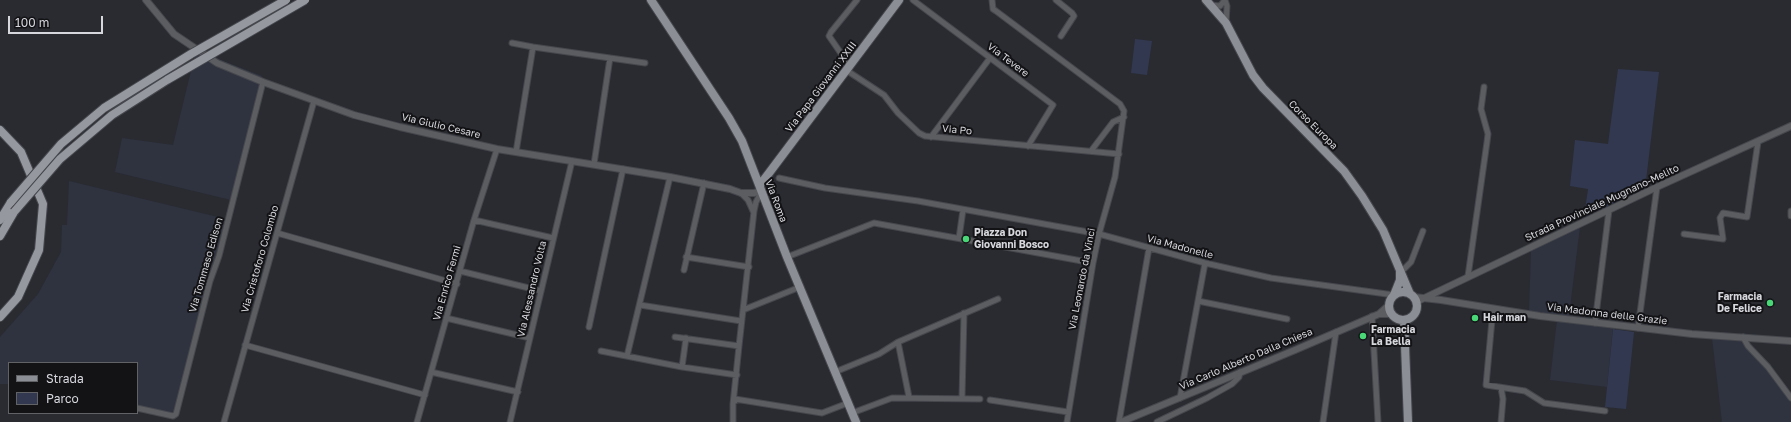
<!DOCTYPE html>
<style>
body{margin:0}
#map{position:relative;width:1791px;height:422px;overflow:hidden;background:#292b31;font-family:"Golos Text",sans-serif}
canvas{display:block}
.legend{position:absolute;left:8px;top:362px;width:130px;height:52px;box-sizing:border-box;background:#131316;border:1px solid #616266;margin:0;padding:5px 7px;list-style:none;font-size:12px;color:#d7d8dd}
.legend li{display:flex;align-items:center;gap:8px;height:20px}
.legend b{width:20px;border:1px solid #616266}
.scale{position:absolute;left:8px;top:16px;width:95px;height:18px;box-sizing:border-box;border:2px solid #d7d8dd;border-top:0;padding-left:5px;font-size:12px;line-height:14px;white-space:nowrap;color:#d7d8dd;-webkit-text-stroke:3px #131316;paint-order:stroke}
</style>
<div id="map">
<canvas width="1791" height="422"></canvas>
<ul class="legend">
<li><b style="height:5px;background:#8c8e95"></b>Strada</li>
<li><b style="height:11px;background:#32384f"></b>Parco</li>
</ul>
<div class="scale">100 m</div>
</div>
<script>
const ctx = document.querySelector('canvas').getContext('2d');
ctx.lineJoin = 'round';
function paint(path, color) {
  ctx.fillStyle = color;
  ctx.fill(path, 'evenodd');
}
function poly(rows) {
  const path = new Path2D();
  for (const r of rows) {
    if (r.length === 3) {
      path.moveTo(r[0] + r[2], r[1]);
      path.arc(r[0], r[1], r[2], 0, 2 * Math.PI);
      continue;
    }
    path.moveTo(r[0], r[1]);
    for (let i = 2; i < r.length; i += 2) path.lineTo(r[i], r[i + 1]);
  }
  return path;
}
function stroke(path, color, width, dash) {
  ctx.strokeStyle = color;
  ctx.lineWidth = width;
  ctx.lineCap = dash ? 'butt' : 'round';
  ctx.setLineDash(dash || []);
  ctx.stroke(path);
}
function label(font, color, halo, rows, align = 'center') {
  ctx.font = font + ' "Golos Text",sans-serif';
  ctx.lineWidth = 4;
  ctx.setLineDash([]);
  ctx.textBaseline = 'middle';
  ctx.strokeStyle = halo;
  ctx.fillStyle = color;
  for (const [text, x, y, turn = 0] of rows) {
    ctx.save();
    ctx.translate(x, y);
    ctx.rotate((+turn || 0) * Math.PI / 180);
    ctx.textAlign = isNaN(turn) ? turn : align;
    if (halo) ctx.strokeText(text, 0, 0);
    ctx.fillText(text, 0, 0);
    ctx.restore();
  }
}
const built = poly([
 [197,46,221,60,262,76,231,200,115,172,122,138,173,145],
 [69,181,226,219,216,259,209,276,174,413,137,406,137,363,9,363,9,384,0,384,0,337,38,294,61,252,62,225,67,225],
 [1580,227,1569,316,1529,311,1531,250],
 [1557,320,1613,327,1607,387,1550,380],
 [1712,338,1742,340,1766,368,1791,402,1791,422,1722,422]
]);
const green = poly([
 [1135,39,1152,41,1147,75,1131,73],
 [1618,69,1659,72,1645,189,1584,217,1588,189,1570,186,1575,140,1608,144],
 [1613,329,1634,332,1626,409,1605,407]
]);
const minor = poly([
 [913,0,1053,105,1028,146],
 [992,0,993,9,996,11,1120,104,1124,111,1115,177,1099,234,1093,263,1067,422],
 [1056,0,1072,13,1074,16,1061,36],
 [1225,0,1227,6,1226,23],
 [1211,5,1220,6,1225,0],
 [512,43,533,47,645,63],
 [849,65,829,36,831,32,857,0],
 [846,70,884,95,898,113,919,133,925,136,1119,154],
 [931,137,990,58],
 [1091,151,1113,122,1124,117],
 [516,152,533,47],
 [594,164,610,58],
 [779,178,825,188,918,201,1099,234,1205,263,1271,278,1394,295],
 [741,193,748,200,753,211],
 [1791,211,1791,216],
 [474,220,553,238],
 [277,233,457,284],
 [1684,234,1723,239,1720,218,1723,213,1747,217,1758,142],
 [959,238,963,210],
 [686,257,749,267],
 [787,257,874,223,1093,263],
 [1400,269,1404,269,1411,262,1423,231],
 [684,270,704,183],
 [460,271,541,291],
 [1468,276,1487,142,1488,134,1481,109,1484,87],
 [1198,301,1287,319],
 [640,305,741,321],
 [1493,309,1486,385,1525,391,1544,403,1605,411],
 [743,310,800,287],
 [1372,316,1378,422],
 [446,318,530,338],
 [1595,323,1609,210],
 [589,327,623,169],
 [1638,328,1657,187],
 [675,337,739,346],
 [1743,337,1748,346,1768,367,1791,398],
 [898,342,909,397],
 [245,345,425,395],
 [601,351,682,367,737,375],
 [627,356,670,177],
 [682,367,686,338],
 [431,372,518,392],
 [835,372,879,354,898,342,998,299],
 [962,398,964,313],
 [1180,398,1205,263],
 [990,400,1068,412],
 [735,401,735,399,822,413,848,403],
 [137,408,173,416,176,414,210,281,219,256,263,82],
 [852,413,892,398,980,399],
 [224,422,314,101],
 [417,422,474,220,497,149],
 [510,422,572,161],
 [733,422,733,404,739,346,754,211,756,202,762,191],
 [1119,422,1149,248],
 [1157,422,1207,398,1232,384,1239,377,1240,372],
 [1323,422,1336,332],
 [1501,422,1503,399,1501,388]
]);
const tertiary = poly([
 [146,0,174,34,217,63,263,82,354,115,400,127,497,149,670,177,730,189,741,193,754,193,762,191],
 [1414,297,1441,300,1540,316,1692,334,1791,341],
 [1416,302,1657,187,1791,126],
 [1379,314,1391,314],
 [1121,422,1295,350,1379,314,1389,305]
]);
const primary = poly([
 [651,0,729,118,742,141,787,257,856,422],
 [1206,0,1226,23,1253,75,1263,88,1344,171,1362,196,1383,230,1410,294],
 [760,185,899,0],
 [1403,306,14],
 [1394,295,1400,280,1400,272],
 [1404,320,1408,422]
]);
const trunk = poly([
 [0,130,21,152,43,204,39,250,18,297,0,317],
 [0,220,11,202],
 [0,236,14,212]
]);
const trunkBridge = poly([
 [11,202,61,144,104,108,191,54,286,0],
 [14,212,60,159,112,115,167,80,305,0]
]);
const markers = [
 [966,239,4,"#49d778"],
 [1770,303,4,"#49d778"],
 [1475,318,4,"#49d778"],
 [1363,336,4,"#49d778"]
];
const streetNames = [
 ["Via Tevere",1008,60,37],
 ["Via Papa Giovanni XXIII",821,87,-53],
 ["Corso Europa",1313,125,45],
 ["Via Giulio Cesare",441,126,13],
 ["Via Po",957,130,5],
 ["Via Roma",776,201,69],
 ["Strada Provinciale Mugnano-Melito",1602,203,-25],
 ["Via Madonelle",1180,247,15],
 ["Via Cristoforo Colombo",260,259,-74],
 ["Via Tommaso Edison",206,265,-74],
 ["Via Leonardo da Vinci",1082,279,-79],
 ["Via Enrico Fermi",447,283,-74],
 ["Via Alessandro Volta",532,289,-77],
 ["Via Madonna delle Grazie",1607,314,7],
 ["Via Carlo Alberto Dalla Chiesa",1246,359,-23]
];
const poiNames = [
 ["Piazza Don",974,233],
 ["Giovanni Bosco",974,245],
 ["Farmacia",1762,297,"right"],
 ["De Felice",1762,309,"right"],
 ["Hair man",1483,318],
 ["Farmacia",1371,330],
 ["La Bella",1371,342]
];
paint(built, '#2f323f');
paint(green, '#32384f');
stroke(minor, '#45474d', 7);
stroke(tertiary, '#45474d', 8);
stroke(primary, '#45474d', 10);
stroke(trunk, '#45474d', 10);
stroke(minor, '#5c5d60', 5);
stroke(tertiary, '#5c5d60', 6);
stroke(primary, '#8c8e95', 8);
stroke(trunk, '#9698a0', 8);
stroke(trunkBridge, '#45474d', 10, []);
stroke(trunkBridge, '#9698a0', 8);
for (const [x, y, r, color] of markers) {
  const dot = new Path2D();
  dot.arc(x, y, r, 0, 2 * Math.PI);
  ctx.fillStyle = color;
  ctx.fill(dot);
  stroke(dot, '#131316', 1.5);
}
label('10px', '#d7d8dd', '#131316', streetNames);
label('bold 10px', '#d7d8dd', '#131316', poiNames, 'left');
</script>
